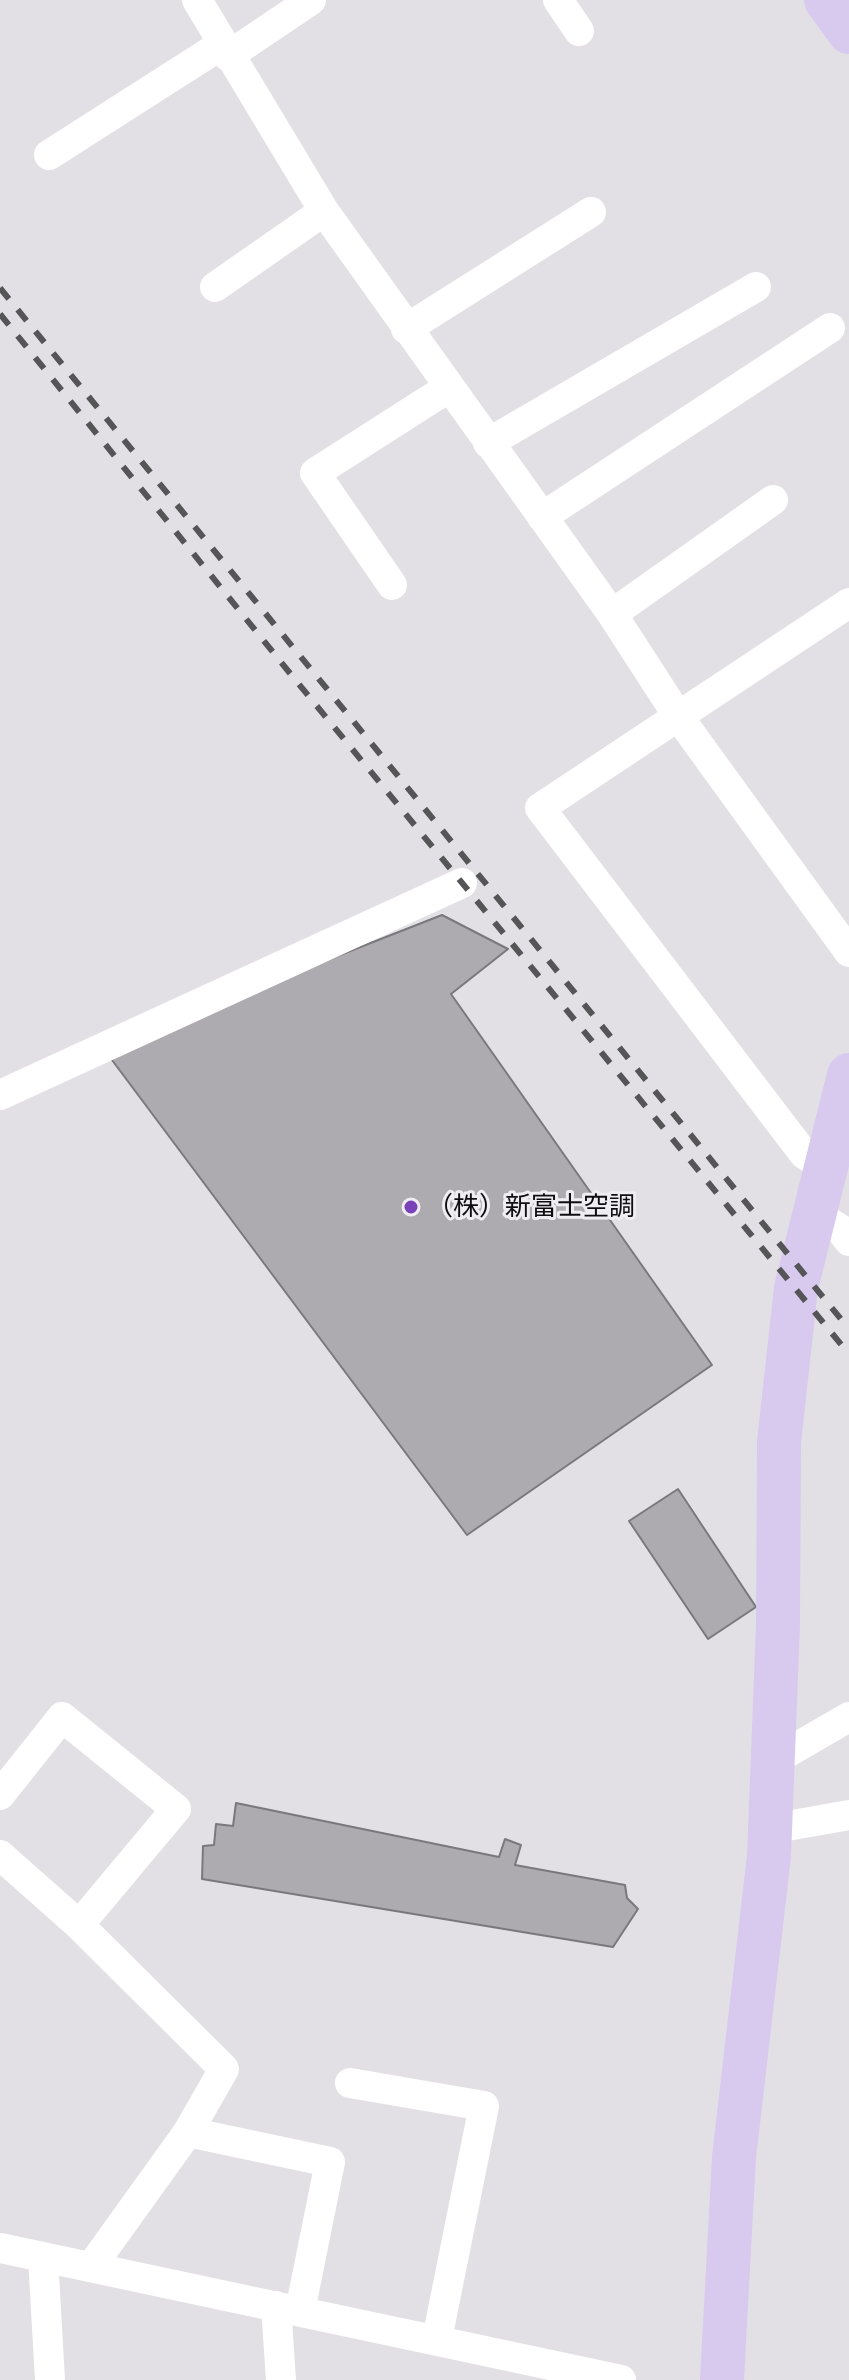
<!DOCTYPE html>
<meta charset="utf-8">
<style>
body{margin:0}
canvas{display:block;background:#e2e0e5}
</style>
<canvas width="849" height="2380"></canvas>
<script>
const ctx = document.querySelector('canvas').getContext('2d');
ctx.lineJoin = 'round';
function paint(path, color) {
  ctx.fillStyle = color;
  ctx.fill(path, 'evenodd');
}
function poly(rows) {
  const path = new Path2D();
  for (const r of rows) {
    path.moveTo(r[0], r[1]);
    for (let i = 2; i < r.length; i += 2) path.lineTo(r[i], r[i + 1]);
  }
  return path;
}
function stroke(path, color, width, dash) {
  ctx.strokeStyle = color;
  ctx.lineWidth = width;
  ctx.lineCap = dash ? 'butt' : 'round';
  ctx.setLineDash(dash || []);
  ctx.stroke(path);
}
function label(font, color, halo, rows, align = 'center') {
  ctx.font = font + ' "Public Sans","Noto Sans JP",sans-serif';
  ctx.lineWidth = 6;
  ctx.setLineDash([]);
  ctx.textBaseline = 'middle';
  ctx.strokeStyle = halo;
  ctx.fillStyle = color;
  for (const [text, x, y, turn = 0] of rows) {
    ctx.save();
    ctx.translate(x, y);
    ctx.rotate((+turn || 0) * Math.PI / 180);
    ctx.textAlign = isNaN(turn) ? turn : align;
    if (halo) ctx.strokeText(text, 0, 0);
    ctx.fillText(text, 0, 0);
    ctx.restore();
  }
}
const building = poly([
 [442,915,508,949,451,994,712,1365,467,1535,103,1048,442,915],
 [678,1489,756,1607,708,1639,629,1521,678,1489],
 [236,1803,499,1857,505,1839,521,1845,515,1865,625,1885,627,1898,638,1909,613,1947,202,1879,203,1846,214,1845,216,1824,233,1826,236,1803]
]);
const minor = poly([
 [197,0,324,211,612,614,678,716,849,952],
 [558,0,579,31],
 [228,56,311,0],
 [49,155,221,45],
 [215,287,324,211],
 [406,329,591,212],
 [488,443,756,287],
 [542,517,830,328],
 [392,585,315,473,448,388],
 [612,614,773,500],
 [0,1095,462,883],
 [827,1169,804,1154,540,808,849,603],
 [816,1214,840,1229,849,1241],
 [773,1761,849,1717],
 [0,1795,62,1717,176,1809,79,1925],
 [770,1829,849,1815],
 [0,1855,79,1925,224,2069,188,2132,91,2267],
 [350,2083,484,2106,437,2339],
 [188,2132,330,2162,300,2311],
 [0,2248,621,2380],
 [43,2257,50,2380],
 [276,2306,281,2380]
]);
const primary = poly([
 [826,0,849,32],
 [722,2380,734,2157,769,1856,778,1625,779,1442,796,1288,849,1075]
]);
const rail = poly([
 [0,288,849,1329],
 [0,314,293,677,849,1354]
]);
const markers = [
 [411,1207,8,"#7942b8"]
];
const poiNames = [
 ["（株）新富士空調",427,1207]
];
paint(building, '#adabaf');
stroke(building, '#79787c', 2);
stroke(minor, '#fff', 30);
stroke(primary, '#d8caef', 44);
stroke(rail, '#555457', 6, [14, 14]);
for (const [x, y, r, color] of markers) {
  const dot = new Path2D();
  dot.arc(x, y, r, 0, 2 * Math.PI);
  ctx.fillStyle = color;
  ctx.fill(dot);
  stroke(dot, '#efedf2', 3);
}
label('26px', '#0e0d0f', '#efedf2', poiNames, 'left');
</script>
